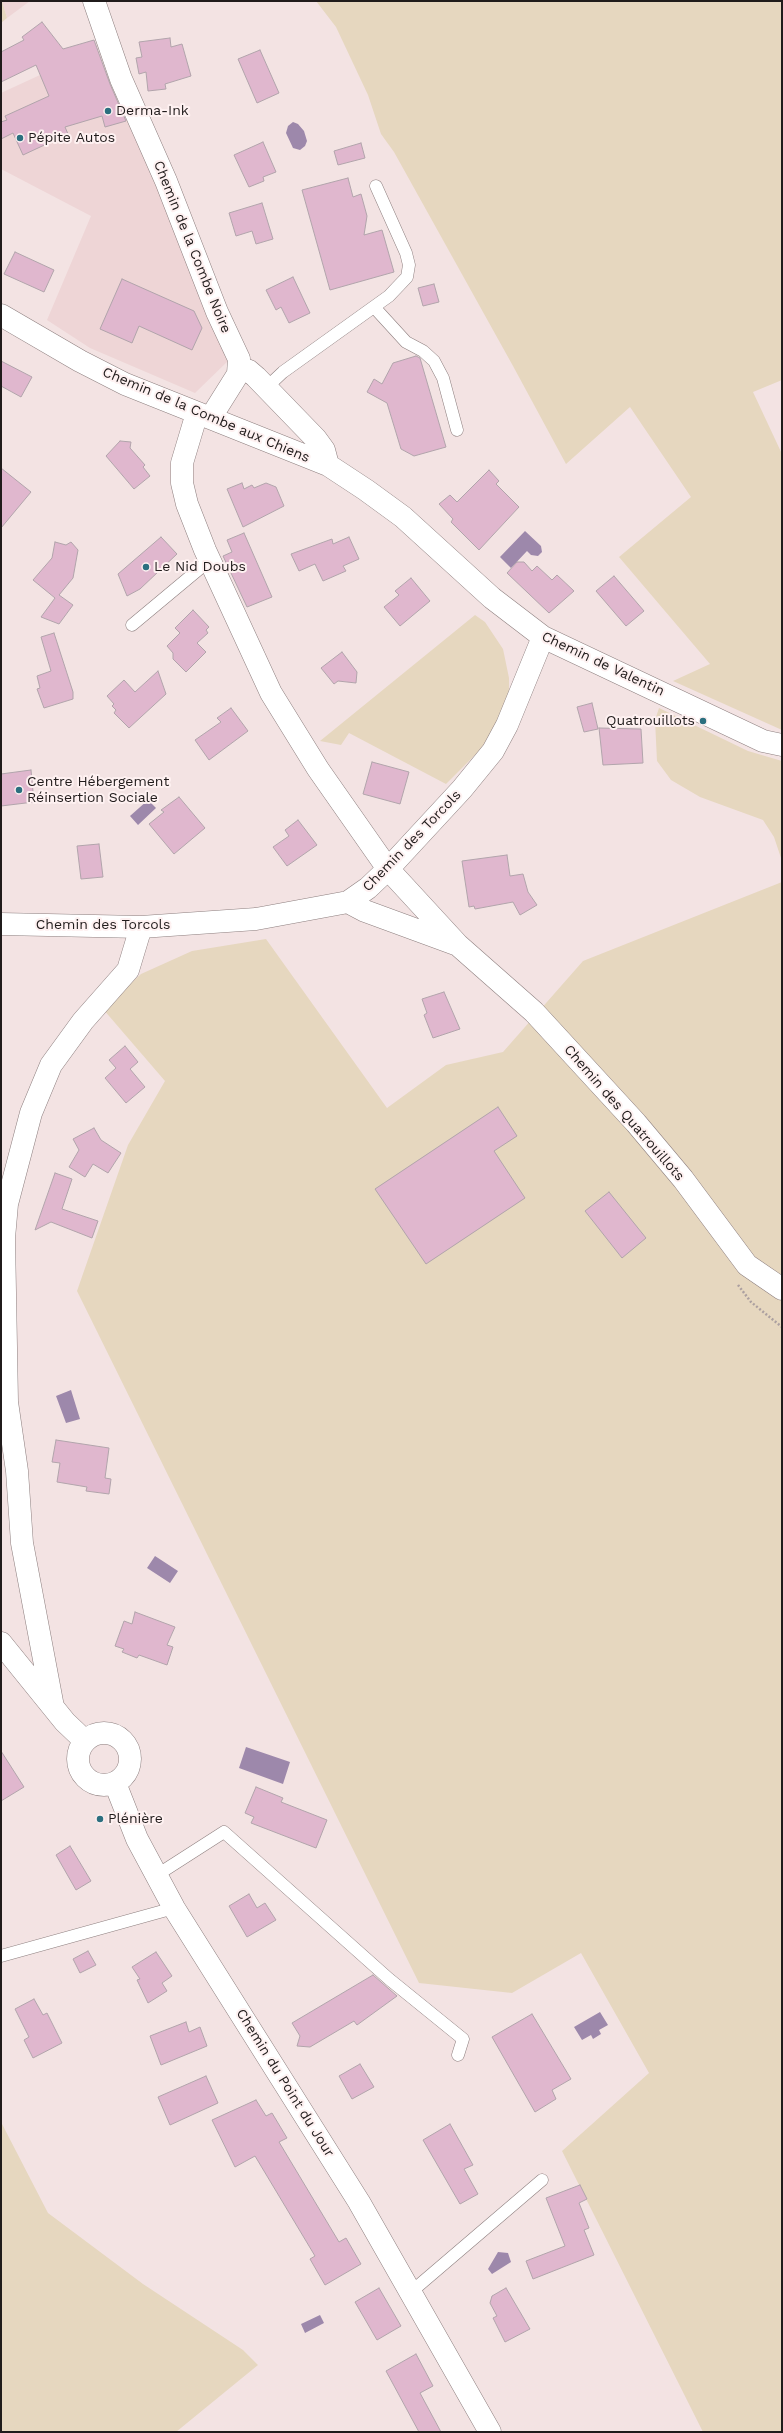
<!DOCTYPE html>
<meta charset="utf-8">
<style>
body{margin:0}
#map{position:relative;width:783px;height:2433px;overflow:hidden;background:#f3e3e3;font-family:"Work Sans",sans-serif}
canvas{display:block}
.frame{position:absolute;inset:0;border:2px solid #201b1b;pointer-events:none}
</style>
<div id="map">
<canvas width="783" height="2433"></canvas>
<div class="frame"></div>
</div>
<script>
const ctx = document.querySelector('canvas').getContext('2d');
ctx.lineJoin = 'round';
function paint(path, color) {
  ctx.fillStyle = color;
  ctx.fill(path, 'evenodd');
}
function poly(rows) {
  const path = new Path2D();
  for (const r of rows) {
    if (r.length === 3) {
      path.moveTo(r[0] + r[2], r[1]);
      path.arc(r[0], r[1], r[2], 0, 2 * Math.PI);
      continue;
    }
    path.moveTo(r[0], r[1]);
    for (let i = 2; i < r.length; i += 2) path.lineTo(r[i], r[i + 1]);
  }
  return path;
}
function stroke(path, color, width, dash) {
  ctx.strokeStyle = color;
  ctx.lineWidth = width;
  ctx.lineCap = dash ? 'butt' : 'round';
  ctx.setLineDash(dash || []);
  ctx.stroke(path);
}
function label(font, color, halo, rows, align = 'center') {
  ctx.font = font + ' "Work Sans",sans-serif';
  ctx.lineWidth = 4;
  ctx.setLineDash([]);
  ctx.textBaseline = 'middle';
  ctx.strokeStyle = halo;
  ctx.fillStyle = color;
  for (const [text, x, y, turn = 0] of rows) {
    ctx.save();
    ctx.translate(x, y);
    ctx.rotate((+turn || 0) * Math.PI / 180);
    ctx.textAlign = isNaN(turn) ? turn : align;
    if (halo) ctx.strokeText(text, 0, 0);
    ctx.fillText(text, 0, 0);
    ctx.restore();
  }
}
const built = poly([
 [2,1,30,1,7,18],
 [65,59,128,121,170,215,229,360,195,393,90,348,47,320,91,216,1,169,1,93,40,75]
]);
const green = poly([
 [2,1,7,18,1,23,1,1],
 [316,1,782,1,782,380,753,392,782,454,782,730,673,681,710,664,619,557,691,497,630,407,566,464,513,366,394,152,381,134,368,95,336,27],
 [475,615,485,622,503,649,509,678,509,693,506,710,482,748,446,784,349,733,341,745,320,741],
 [659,708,748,751,782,761,782,861,774,837,763,820,700,797,671,780,657,761,655,720],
 [782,882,782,2432,703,2432,562,2151,649,2073,581,1953,512,1993,419,1983,77,1291,128,1145,165,1081,103,1009,141,974,192,951,266,939,387,1108,446,1065,503,1052,583,961],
 [1,2122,48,2213,143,2284,243,2350,258,2365,176,2432,1,2432]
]);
const water = poly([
 [293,122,298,124,304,131,307,141,305,146,300,150,293,148,286,133,288,126],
 [525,531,541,546,542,552,538,556,531,555,527,551,511,568,500,557],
 [148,800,156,808,138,825,130,816],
 [71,1390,80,1419,66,1423,56,1396],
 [155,1556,178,1571,170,1583,147,1568],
 [246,1747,290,1762,283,1784,239,1768],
 [600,2012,608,2025,599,2030,601,2034,593,2039,591,2035,582,2040,574,2027],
 [498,2252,508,2253,511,2262,492,2274,488,2269],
 [320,2315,324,2323,305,2333,301,2324]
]);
const building = poly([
 [42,22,63,49,94,40,110,84,126,121,105,127,102,116,65,127,68,134,23,155,13,133,1,139,1,122,7,120,5,116,49,96,36,65,1,82,1,52,24,40,22,37,42,22],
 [170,38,171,47,182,44,191,76,165,84,166,89,148,91,146,72,139,74,136,58,142,57,139,42,170,38],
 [260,50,279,93,257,103,238,59,260,50],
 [263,142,276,172,263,177,264,181,249,187,234,155,263,142],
 [361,143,365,158,338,165,334,151,361,143],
 [348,178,353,197,361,194,367,216,364,235,382,230,394,272,330,290,302,190,348,178],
 [262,203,273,239,256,244,252,231,236,236,229,213,262,203],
 [15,252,54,270,44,292,4,274,15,252],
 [293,277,310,313,289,323,281,307,276,310,266,290,293,277],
 [122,279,194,311,202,328,192,350,139,326,132,343,100,329,122,279],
 [434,284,439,302,423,306,418,288,434,284],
 [416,356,420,358,446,447,414,456,401,449,387,403,367,392,374,379,382,384,393,363,416,356],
 [1,361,32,377,21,397,1,386,1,361],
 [120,441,131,442,130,448,145,465,143,467,150,476,134,489,106,456,120,441],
 [1,468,31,492,1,528,1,468],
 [489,470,499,481,496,484,519,507,479,550,451,522,453,519,439,504,450,495,457,502,489,470],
 [242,483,244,489,252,485,254,488,266,483,276,487,284,506,243,527,227,489,242,483],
 [244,533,272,597,247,607,223,556,232,552,227,540,244,533],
 [161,537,177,554,140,589,127,596,118,574,161,537],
 [349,537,359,559,343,566,346,571,323,581,315,564,299,571,291,554,332,539,333,544,349,537],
 [55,542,66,545,71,542,78,550,73,578,59,595,73,605,59,624,41,617,55,598,33,580,52,558,55,542],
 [517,562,524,562,532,571,537,566,552,580,557,575,574,591,549,613,507,573,517,562],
 [614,576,644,611,626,626,596,591,614,576],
 [411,578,430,601,400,626,384,607,399,595,395,591,411,578],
 [193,610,209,627,206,630,208,633,197,643,206,652,186,672,173,659,173,653,167,646,180,633,175,628,193,610],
 [54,633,73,692,73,699,44,708,37,689,40,688,37,676,51,671,41,637,54,633],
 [342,652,357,672,356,683,338,681,334,684,321,668,342,652],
 [158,671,166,694,129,728,114,713,116,710,112,706,114,704,107,696,124,680,135,692,158,671],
 [592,703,598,729,584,732,577,707,592,703],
 [231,708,248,731,209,760,195,740,221,722,217,718,231,708],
 [599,728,641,729,643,763,603,765,599,728],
 [372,762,409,772,400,804,363,794,372,762],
 [31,770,34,802,1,806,1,774,31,770],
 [179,797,205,828,174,854,149,824,164,812,161,810,179,797],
 [298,820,317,845,287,866,273,847,289,836,285,830,298,820],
 [99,844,103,877,81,879,77,846,99,844],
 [507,855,510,876,523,874,528,892,537,905,520,915,513,902,475,909,474,906,469,907,462,861,507,855],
 [444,992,460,1029,433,1038,424,1015,427,1013,422,999,444,992],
 [125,1046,138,1062,130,1069,145,1087,126,1103,105,1078,116,1068,109,1060,125,1046],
 [498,1107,517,1136,494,1151,525,1198,426,1264,375,1189,498,1107],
 [94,1128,101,1140,121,1153,108,1173,93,1164,85,1177,69,1167,79,1150,73,1139,94,1128],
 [55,1173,72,1179,62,1209,98,1221,92,1238,51,1222,35,1230,55,1173],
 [609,1192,646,1238,622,1258,585,1211,609,1192],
 [56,1440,109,1448,105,1478,111,1479,109,1494,86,1491,87,1487,57,1482,60,1463,52,1462,56,1440],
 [135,1612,175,1627,167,1645,173,1647,167,1665,139,1655,137,1658,122,1652,124,1649,115,1646,124,1621,132,1624,135,1612],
 [1,1751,24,1787,1,1801,1,1751],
 [256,1787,283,1798,281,1802,327,1820,316,1848,251,1823,254,1817,245,1813,256,1787],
 [70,1846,91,1881,76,1890,56,1855,70,1846],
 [249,1894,257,1908,265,1903,276,1920,247,1937,229,1906,249,1894],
 [88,1951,96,1965,80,1973,73,1959,88,1951],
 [156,1952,172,1976,162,1983,167,1991,148,2003,137,1980,140,1979,132,1967,156,1952],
 [373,1975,397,1996,357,2025,354,2021,310,2047,297,2046,300,2036,292,2023,373,1975],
 [34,1999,43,2015,47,2013,62,2043,33,2058,24,2040,29,2037,15,2009,34,1999],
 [532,2014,571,2079,552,2090,556,2099,535,2112,492,2037,532,2014],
 [186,2022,189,2032,200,2027,207,2046,161,2065,150,2036,186,2022],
 [360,2064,374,2087,352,2099,339,2076,360,2064],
 [206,2076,218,2103,170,2125,158,2097,206,2076],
 [256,2100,266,2116,272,2113,287,2138,279,2142,339,2242,346,2238,361,2264,325,2285,310,2259,315,2256,255,2156,235,2167,212,2120,256,2100],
 [450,2124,473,2165,464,2169,478,2194,460,2204,423,2140,450,2124],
 [580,2185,587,2199,579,2203,589,2228,584,2230,594,2255,533,2279,526,2261,565,2246,546,2198,580,2185],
 [379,2288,401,2326,377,2340,355,2302,379,2288],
 [506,2288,530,2329,505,2342,493,2318,497,2316,490,2303,492,2296,506,2288],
 [416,2354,433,2386,420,2393,441,2432,419,2432,386,2371,416,2354]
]);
const path = poly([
 [738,1285,751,1302,782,1327]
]);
const lane = poly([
 [374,307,406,342,423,351,434,361,443,378,457,430],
 [266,388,283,372,389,296,407,277,409,265,406,253,376,186],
 [132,625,210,560],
 [157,1875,224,1832,389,1979,463,2039,458,2055],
 [1,1956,174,1908],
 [411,2292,542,2180]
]);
const street = poly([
 [94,1,121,79,166,181,217,312,239,359,238,374,211,417],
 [1,315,80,361,125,384,328,465,366,490,403,517,492,598,543,637,763,741,782,745],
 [239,367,249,371,256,377,316,439,324,450,328,465],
 [197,413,182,463,182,483,187,504,205,550,271,693,318,769,388,869,458,945,534,1012,636,1123,683,1179,747,1265,782,1289],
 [348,902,365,911,455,944],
 [1,924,141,927,256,919,348,902,368,888,388,869,462,789,493,751,507,725,543,637],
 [1,1643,65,1722,85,1741],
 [53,1707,22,1543,17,1471,7,1402,4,1238,7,1204,31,1113,51,1065,83,1021,128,970,141,927],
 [104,1759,26],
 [115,1783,137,1839,174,1908,359,2202,490,2432]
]);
const markers = [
 [108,111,4,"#2b6f7f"],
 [20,138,4,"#2b6f7f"],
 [146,567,4,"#2b6f7f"],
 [703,721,4,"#2b6f7f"],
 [19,790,4,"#2b6f7f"],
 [100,1819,4,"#2b6f7f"]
];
const poiNames = [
 ["Derma-Ink",116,111],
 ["Pépite Autos",28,138],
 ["Le Nid Doubs",154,567],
 ["Quatrouillots",695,721,"right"],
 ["Centre Hébergement",27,782],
 ["Réinsertion Sociale",27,798],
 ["Plénière",108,1819]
];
const streetNames = [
 ["Chemin de la Combe Noire",192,247,68],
 ["Chemin de la Combe aux Chiens",206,415,23],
 ["Chemin de Valentin",603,664,25],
 ["Chemin des Torcols",412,841,-46],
 ["Chemin des Torcols",103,925],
 ["Chemin des Quatrouillots",624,1113,49],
 ["Chemin du Point du Jour",285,2083,58]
];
paint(built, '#eed5d6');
paint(green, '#e6d7bf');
paint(water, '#9d88ab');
paint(building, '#e0b7ce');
stroke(building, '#b1a4ab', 1);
stroke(lane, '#8d7f7f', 13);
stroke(street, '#8d7f7f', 23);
stroke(path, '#aca0a0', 2.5, [2, 2]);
stroke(lane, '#fff', 12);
stroke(street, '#fff', 22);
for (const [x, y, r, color] of markers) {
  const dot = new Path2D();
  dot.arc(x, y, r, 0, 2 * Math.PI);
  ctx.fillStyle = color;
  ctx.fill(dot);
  stroke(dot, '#fef1f1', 1.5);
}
label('14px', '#201b1b', '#fef1f1', poiNames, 'left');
label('14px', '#201b1b', '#fef1f1', streetNames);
</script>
